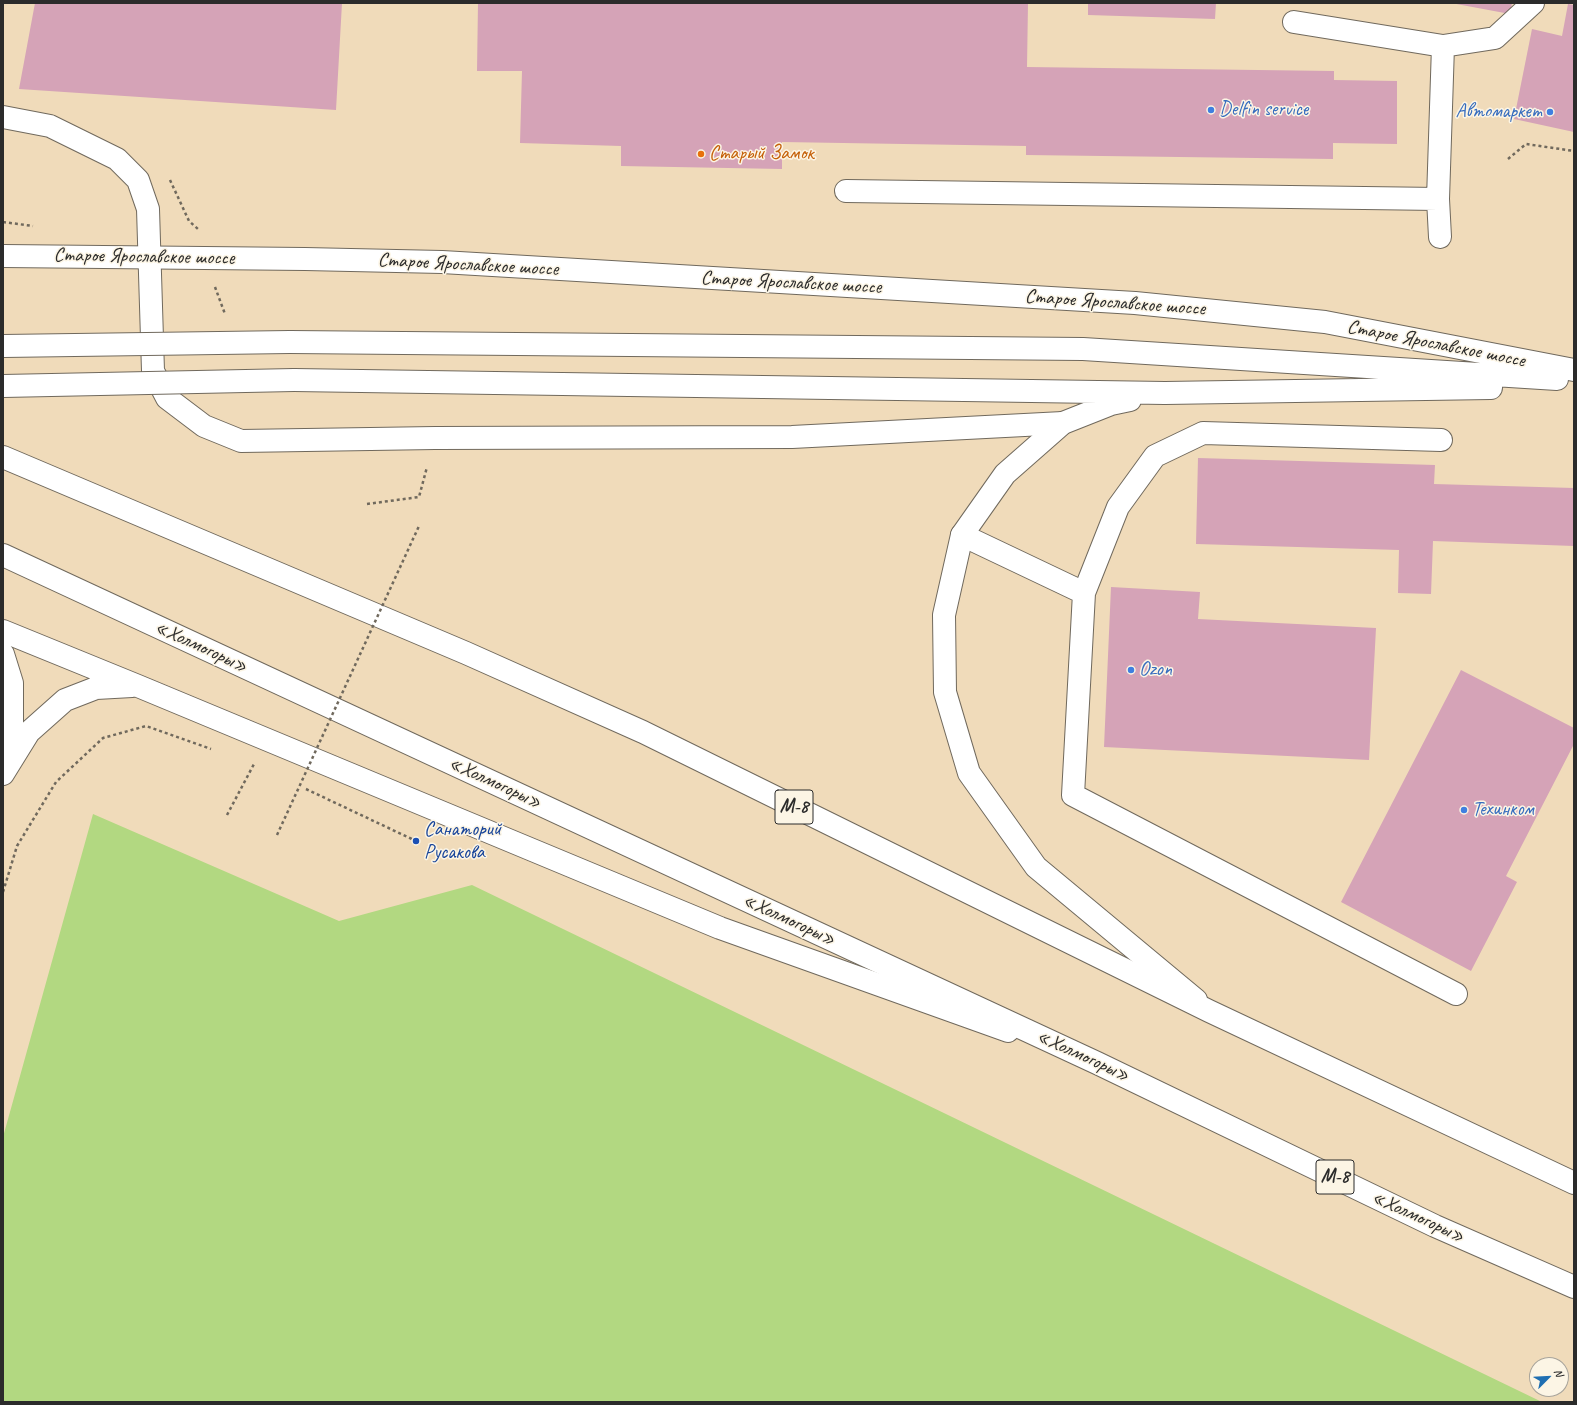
<!DOCTYPE html>
<meta charset="utf-8">
<style>
body{margin:0}
#map{position:relative;width:1577px;height:1405px;overflow:hidden;background:#f0dbba;font-family:Caveat,sans-serif}
canvas{display:block}
.frame{position:absolute;inset:0;border:4px solid #2b2b2b;pointer-events:none}
.north{position:absolute;left:1529px;top:1357px;width:40px;height:40px;box-sizing:border-box;background:#fcf5e5;border:1px solid #a8a49b;border-radius:50%;rotate:66deg;font-size:11px;font-weight:700;line-height:16px;text-align:center;color:#2b2b2b}
.north::after{content:'';display:block;margin:auto;width:14px;height:18px;background:#1f6fb2;clip-path:polygon(50% 0,100% 100%,50% 72%,0 100%)}
</style>
<div id="map">
<canvas width="1577" height="1405"></canvas>
<div class="frame"></div>
<div class="north">N</div>
</div>
<script>
const ctx = document.querySelector('canvas').getContext('2d');
ctx.lineJoin = 'round';
function paint(path, color) {
  ctx.fillStyle = color;
  ctx.fill(path, 'evenodd');
}
function poly(rows) {
  const path = new Path2D();
  for (const r of rows) {
    path.moveTo(r[0], r[1]);
    for (let i = 2; i < r.length; i += 2) path.lineTo(r[i], r[i + 1]);
  }
  return path;
}
function stroke(path, color, width, dash) {
  ctx.strokeStyle = color;
  ctx.lineWidth = width;
  ctx.lineCap = dash ? 'butt' : 'round';
  ctx.setLineDash(dash || []);
  ctx.stroke(path);
}
function label(font, color, halo, rows, align = 'center') {
  ctx.font = font + ' Caveat,sans-serif';
  ctx.lineWidth = 3;
  ctx.setLineDash([]);
  ctx.textBaseline = 'middle';
  ctx.strokeStyle = halo;
  ctx.fillStyle = color;
  for (const [text, x, y, turn = 0] of rows) {
    ctx.save();
    ctx.translate(x, y);
    ctx.rotate((+turn || 0) * Math.PI / 180);
    ctx.textAlign = isNaN(turn) ? turn : align;
    if (halo) ctx.strokeText(text, 0, 0);
    ctx.fillText(text, 0, 0);
    ctx.restore();
  }
}
const green = poly([
 [93,814,339,921,472,885,1542,1402,3,1402,3,1137]
]);
const building = poly([
 [35,3,342,3,336,110,19,89],
 [478,3,1028,3,1027,67,1334,71,1334,80,1397,81,1397,144,1333,143,1333,159,1026,155,1026,146,782,142,782,169,621,166,621,146,520,143,522,71,477,71],
 [1088,3,1216,3,1215,19,1088,15],
 [1451,3,1512,3,1510,14],
 [1568,4,1574,5,1574,132,1514,119,1532,29,1562,36],
 [1198,458,1435,465,1434,484,1574,488,1574,546,1433,541,1431,594,1398,593,1399,550,1196,544],
 [1111,587,1200,592,1198,619,1376,628,1369,760,1104,747],
 [1461,670,1574,728,1574,744,1506,876,1517,882,1471,971,1341,902]
]);
const path = poly([
 [1508,159,1526,144,1574,151],
 [170,180,189,221,198,229],
 [3,222,33,226],
 [215,287,225,314],
 [367,504,419,497,427,467],
 [306,789,416,841],
 [227,815,254,764],
 [3,892,17,846,56,782,103,738,146,726,211,749]
]);
const minor = poly([
 [1294,22,1443,46],
 [3,117,50,126,117,159,138,180,148,209,153,371,167,398,204,426,241,441,435,438,792,437,1063,423],
 [846,191,1438,199],
 [1440,237,1438,199,1443,46,1495,38,1533,3],
 [962,535,1084,593,1073,795,1456,994],
 [1084,593,1118,507,1155,456,1203,433,1441,440]
]);
const major = poly([
 [3,256,305,259,442,262,1135,303,1325,322,1574,370],
 [290,342,1083,349,1557,379],
 [294,380,1165,393,1491,388],
 [1130,400,1111,404,1063,423,1005,474,962,535,944,615,945,692,969,773,1036,867,1196,1000],
 [3,631,138,686,720,928,1008,1031],
 [3,654,12,683,12,723,3,759],
 [3,774,29,732,65,700,96,688,132,686]
]);
const highway = poly([
 [3,457,466,653,643,732,1209,1011,1574,1183],
 [3,555,1097,1063,1435,1226,1574,1287]
]);
const pathBridge = poly([
 [277,835,419,526]
]);
const majorBridge = poly([
 [3,346,290,342],
 [3,386,294,380]
]);
const markers = [
 [1211,110,4,"#3f7fe0"],
 [1550,112,4,"#3f7fe0"],
 [701,154,4,"#e8710a"],
 [1131,670,4,"#3f7fe0"],
 [1464,810,4,"#3f7fe0"],
 [416,841,4,"#1a4fb4"]
];
const shields = [
 [794,807,38],
 [1335,1177,38]
];
const shieldNames = [
 ["М-8",794,807],
 ["М-8",1335,1177]
];
const shopNames = [
 ["Delfin service",1219,110],
 ["Автомаркет",1542,112,"right"],
 ["Ozon",1139,670],
 ["Техинком",1472,810]
];
const foodNames = [
 ["Старый Замок",709,154]
];
const streetNames = [
 ["Старое Ярославское шоссе",144,257,1],
 ["Старое Ярославское шоссе",468,265,3],
 ["Старое Ярославское шоссе",791,283,3],
 ["Старое Ярославское шоссе",1115,303,4],
 ["Старое Ярославское шоссе",1436,344,11],
 ["«Холмогоры»",201,647,25],
 ["«Холмогоры»",495,783,25],
 ["«Холмогоры»",789,920,25],
 ["«Холмогоры»",1083,1056,25],
 ["«Холмогоры»",1418,1217,25]
];
const transitNames = [
 ["Санаторий",424,830],
 ["Русакова",424,853]
];
paint(green, '#b2d881');
paint(building, '#d5a3b7');
stroke(minor, '#70695d', 24);
stroke(major, '#70695d', 24);
stroke(highway, '#70695d', 24);
stroke(path, '#70695d', 2.5, [3, 3]);
stroke(minor, '#fff', 22);
stroke(major, '#fff', 22);
stroke(highway, '#fff', 22);
stroke(majorBridge, '#70695d', 24, []);
stroke(pathBridge, '#70695d', 2.5, [3, 3]);
stroke(majorBridge, '#fff', 22);
for (const [x, y, r, color] of markers) {
  const dot = new Path2D();
  dot.arc(x, y, r, 0, 2 * Math.PI);
  ctx.fillStyle = color;
  ctx.fill(dot);
  stroke(dot, '#fcf5e5', 1.5);
}
for (const [x, y, w] of shields) {
  const box = new Path2D();
  box.roundRect(x - w / 2, y - 17, w, 34, 3);
  ctx.fillStyle = '#fcf5e5';
  ctx.fill(box);
  stroke(box, '#2b2b2b', 1);
}
label('bold 19px', '#2b2b2b', null, shieldNames);
label('20px', '#366cbe', '#fcf5e5', shopNames, 'left');
label('20px', '#c56008', '#fcf5e5', foodNames, 'left');
label('20px', '#2b2b2b', '#fcf5e5', streetNames);
label('20px', '#164399', '#fcf5e5', transitNames, 'left');
</script>
